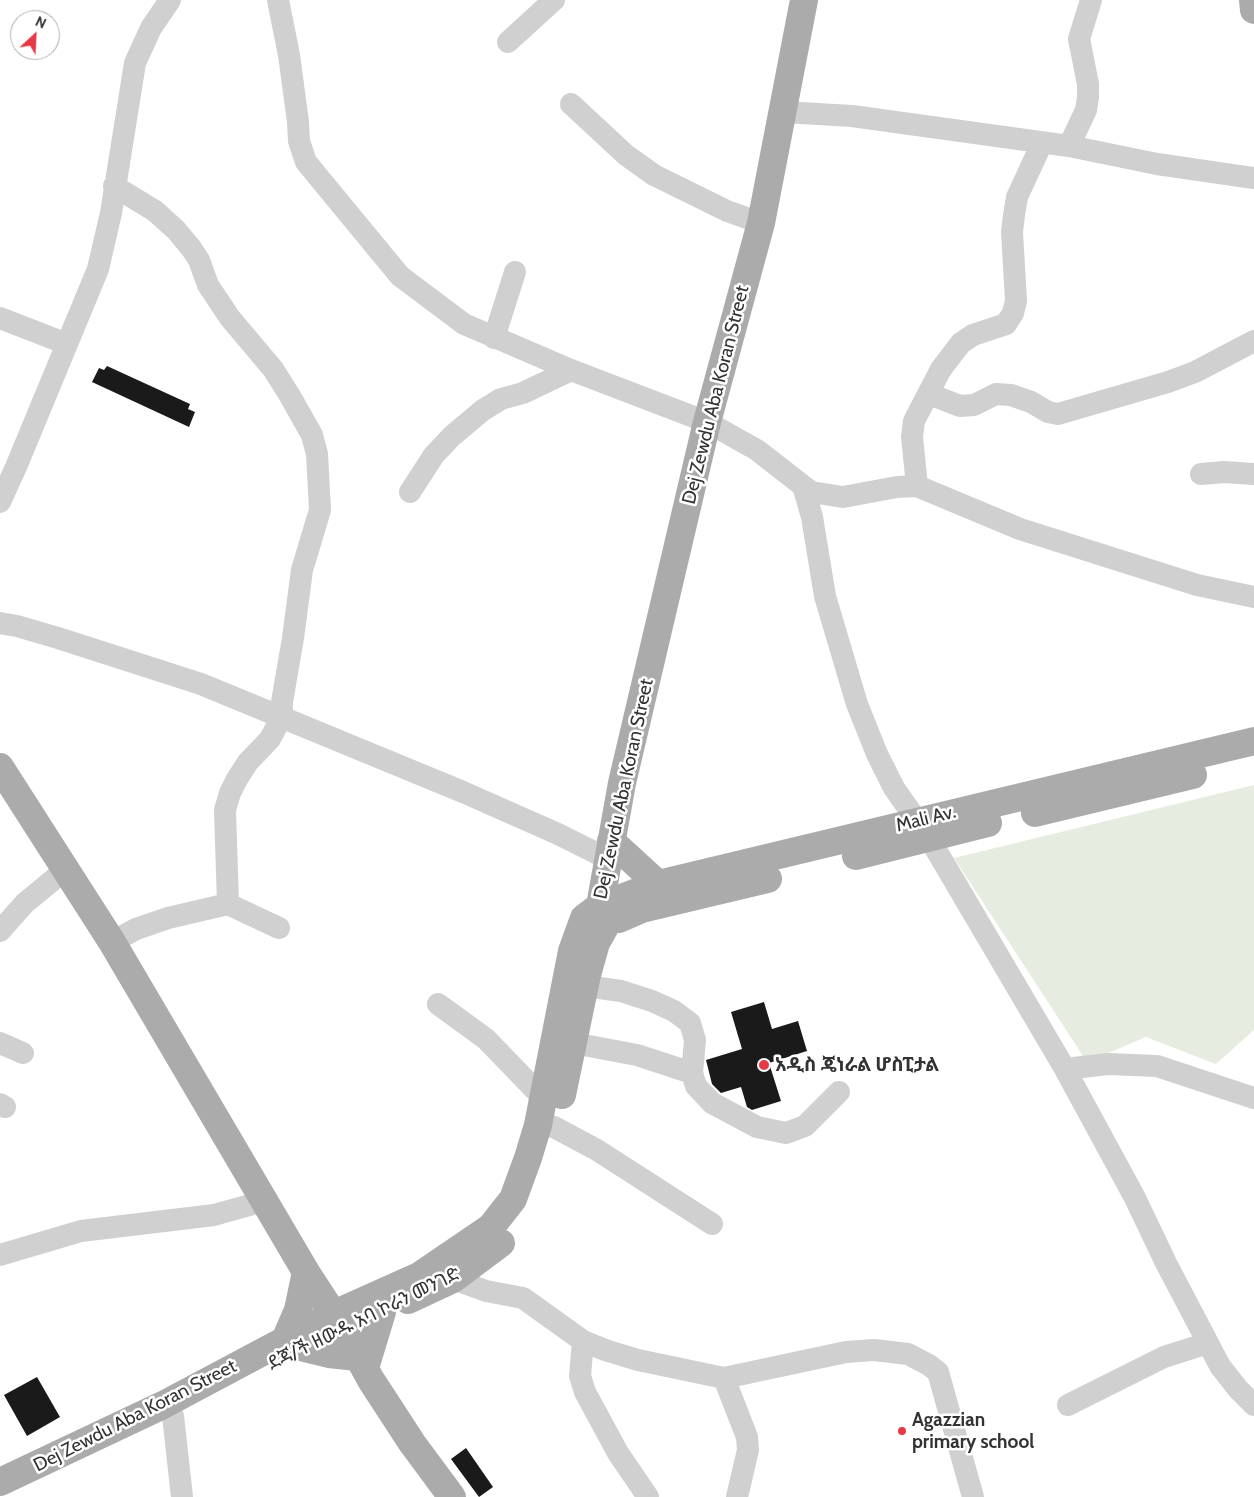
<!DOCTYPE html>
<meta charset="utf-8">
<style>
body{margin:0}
#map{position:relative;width:1254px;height:1497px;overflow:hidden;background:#fff;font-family:Cabin,sans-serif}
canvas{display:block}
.north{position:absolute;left:10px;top:10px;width:50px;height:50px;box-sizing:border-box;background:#fff;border:1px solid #adadad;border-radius:50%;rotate:25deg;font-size:14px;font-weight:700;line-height:20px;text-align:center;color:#333}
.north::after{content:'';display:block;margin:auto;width:18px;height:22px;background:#e63946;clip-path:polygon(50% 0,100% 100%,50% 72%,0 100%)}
</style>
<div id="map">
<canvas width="1254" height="1497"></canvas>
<div class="north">N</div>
</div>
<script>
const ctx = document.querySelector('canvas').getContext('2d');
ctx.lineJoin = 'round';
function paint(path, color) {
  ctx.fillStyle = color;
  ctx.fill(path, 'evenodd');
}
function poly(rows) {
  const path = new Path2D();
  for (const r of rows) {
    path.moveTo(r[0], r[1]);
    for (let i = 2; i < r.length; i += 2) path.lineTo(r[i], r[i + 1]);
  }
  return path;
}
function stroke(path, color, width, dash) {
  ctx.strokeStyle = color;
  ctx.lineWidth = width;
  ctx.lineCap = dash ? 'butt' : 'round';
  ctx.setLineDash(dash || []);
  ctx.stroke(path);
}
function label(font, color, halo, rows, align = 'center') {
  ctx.font = font + ' Cabin,"Noto Sans Ethiopic",sans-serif';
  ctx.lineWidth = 5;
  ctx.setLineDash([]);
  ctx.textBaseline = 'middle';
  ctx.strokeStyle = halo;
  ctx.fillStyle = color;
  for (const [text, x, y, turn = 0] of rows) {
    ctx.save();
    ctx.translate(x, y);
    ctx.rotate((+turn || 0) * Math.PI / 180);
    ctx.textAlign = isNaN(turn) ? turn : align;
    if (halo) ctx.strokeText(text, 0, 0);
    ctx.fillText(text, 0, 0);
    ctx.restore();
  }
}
const green = poly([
 [1254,785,1254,1030,1216,1064,1146,1037,1087,1062,954,858]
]);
const building = poly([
 [107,366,190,404,188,409,195,412,189,427,92,382,99,368,104,370],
 [764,1002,772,1029,798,1021,807,1051,769,1063,781,1101,752,1110,747,1107,741,1087,721,1093,712,1084,706,1060,742,1049,731,1012],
 [37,1377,60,1417,27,1436,4,1395],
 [466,1448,493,1487,479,1497,451,1459]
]);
const minor = poly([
 [278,0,289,55,298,122,299,141,306,162,400,276,464,324,571,370,707,422,757,450,811,492,843,497,897,487,917,486,1020,529,1197,585,1254,597],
 [508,42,554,0],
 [571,104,626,155,654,175,727,211,761,223],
 [784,112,852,116,1069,146,1157,164,1254,178],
 [1069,146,1086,110,1088,97,1088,84,1079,39,1091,0],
 [114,186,155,211,176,230,191,248,199,260,208,285,230,318,273,369,290,396,312,435,317,454,320,510,302,570,293,638,282,702,282,716,270,739,248,762,237,779,230,793,225,810,228,904],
 [0,318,67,344],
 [494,338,515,272],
 [929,394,960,406,974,405,996,394,1011,395,1031,402,1048,412,1058,414,1168,382,1195,372,1254,341],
 [1201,474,1224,472,1254,474],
 [803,486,812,517,825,596,857,704,877,754,894,788,929,838,1065,1069,1135,1198,1166,1263,1220,1366,1238,1389,1254,1405],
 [917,486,912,437,914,421,941,369,961,343,973,335,1006,324,1013,313,1016,301,1012,232,1014,215,1017,197,1042,143],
 [410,492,434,455,452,436,483,410,501,399,523,393,571,370],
 [0,502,16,467,98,269,111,213,135,63,151,28,170,0],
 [0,623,17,626,58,638,201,684,463,792,558,834,608,859],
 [0,931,25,903,65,870],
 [112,942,136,929,168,918,228,904,279,928],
 [585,986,621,991,652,1001,674,1011,690,1023,695,1040,692,1073,696,1086,712,1103,757,1127,786,1133,805,1126,839,1092],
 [438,1004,486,1039,543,1098],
 [0,1043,23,1053],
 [573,1043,637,1055,692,1073],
 [1065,1069,1108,1064,1157,1066,1254,1098],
 [0,1104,5,1107],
 [538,1125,554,1127,597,1150,712,1224],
 [0,1255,81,1231,214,1215,264,1201],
 [453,1279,486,1291,523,1298,583,1341,605,1350,638,1360,724,1378,846,1352,874,1350,908,1354,929,1365,938,1372,973,1497],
 [583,1341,580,1376,585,1392,618,1453,648,1497],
 [724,1378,747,1437,748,1450,737,1497],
 [1068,1405,1164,1357,1208,1343],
 [173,1416,182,1497]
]);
const major = poly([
 [1253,0,1254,10],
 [0,767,112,942,306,1272,343,1329,371,1380,412,1443,452,1497],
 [1035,813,1193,775],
 [611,841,658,884],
 [856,856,988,823],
 [619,919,642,909,768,879],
 [605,927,600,906,622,783,707,422,761,223,804,0],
 [562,1095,587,975,596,943,605,927],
 [408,1300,453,1279,501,1243],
 [286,1338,298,1310,306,1272],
 [304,1348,329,1354,357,1357],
 [365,1368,382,1312],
 [0,1482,163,1405,334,1314,419,1276,491,1227,513,1199,528,1158,538,1125,572,951,584,918,600,906,658,884,1254,741]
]);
const markers = [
 [764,1065,6,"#e63946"],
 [902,1431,5,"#e63946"]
];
const streetNames = [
 ["Dej Zewdu Aba Koran Street",716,395,-76],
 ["Dej Zewdu Aba Koran Street",624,789,-78],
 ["Mali Av.",926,819,-14],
 ["ደጃ/ች ዘውዱ አባ ኮራን መንገድ",364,1319,-26],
 ["Dej Zewdu Aba Koran Street",135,1416,-27]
];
const poiNames = [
 ["አዲስ ጄነራል ሆስፒታል",775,1065],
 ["Agazzian",912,1420],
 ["primary school",912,1442]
];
paint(green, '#e6ecdf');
paint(building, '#1a1a1a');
stroke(minor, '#d0d0d0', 22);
stroke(major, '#ababab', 28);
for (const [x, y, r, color] of markers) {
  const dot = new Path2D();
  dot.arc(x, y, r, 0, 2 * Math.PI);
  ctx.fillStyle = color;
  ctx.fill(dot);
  stroke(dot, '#fff', 2);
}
label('19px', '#333', '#fff', streetNames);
label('bold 19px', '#333', '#fff', poiNames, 'left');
</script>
